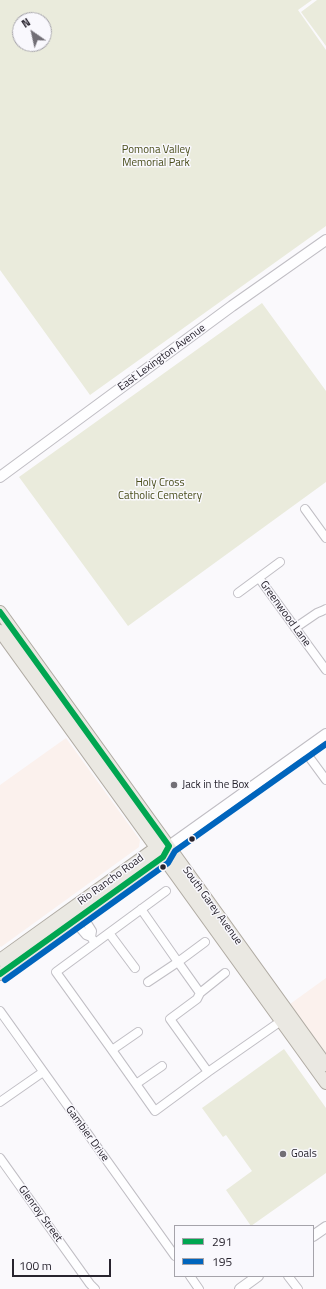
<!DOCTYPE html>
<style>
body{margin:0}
#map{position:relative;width:326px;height:1289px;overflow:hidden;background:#faf9fc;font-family:"Titillium Web",sans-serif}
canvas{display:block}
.legend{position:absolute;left:174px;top:1225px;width:140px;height:52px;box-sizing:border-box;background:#f9f8fd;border:1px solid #a5a3aa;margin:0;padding:5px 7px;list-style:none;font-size:12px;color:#28242e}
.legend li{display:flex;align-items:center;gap:8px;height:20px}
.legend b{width:20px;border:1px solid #a5a3aa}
.north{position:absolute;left:12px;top:12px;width:40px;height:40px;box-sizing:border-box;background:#f9f8fd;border:1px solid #a5a3aa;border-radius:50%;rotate:326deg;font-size:11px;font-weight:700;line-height:16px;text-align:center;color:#28242e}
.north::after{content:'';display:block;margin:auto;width:14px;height:18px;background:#726f76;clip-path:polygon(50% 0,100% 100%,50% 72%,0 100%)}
.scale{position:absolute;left:12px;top:1259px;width:99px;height:18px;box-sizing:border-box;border:2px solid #28242e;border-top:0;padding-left:5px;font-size:12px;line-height:14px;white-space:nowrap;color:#28242e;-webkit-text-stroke:3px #f9f8fd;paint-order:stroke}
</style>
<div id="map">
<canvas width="326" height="1289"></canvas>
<ul class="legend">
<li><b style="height:5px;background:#00a651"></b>291</li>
<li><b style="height:5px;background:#0065bd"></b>195</li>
</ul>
<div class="north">N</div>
<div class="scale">100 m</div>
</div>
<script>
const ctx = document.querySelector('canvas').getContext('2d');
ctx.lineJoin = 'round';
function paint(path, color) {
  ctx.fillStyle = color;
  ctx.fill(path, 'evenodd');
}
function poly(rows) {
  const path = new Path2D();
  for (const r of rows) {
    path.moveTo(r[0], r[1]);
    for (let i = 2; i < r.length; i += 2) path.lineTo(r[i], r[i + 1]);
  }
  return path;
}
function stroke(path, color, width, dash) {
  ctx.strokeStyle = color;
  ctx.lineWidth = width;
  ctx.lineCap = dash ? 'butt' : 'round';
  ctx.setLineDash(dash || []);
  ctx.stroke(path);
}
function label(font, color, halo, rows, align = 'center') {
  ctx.font = font + ' "Titillium Web",sans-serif';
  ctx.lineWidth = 3;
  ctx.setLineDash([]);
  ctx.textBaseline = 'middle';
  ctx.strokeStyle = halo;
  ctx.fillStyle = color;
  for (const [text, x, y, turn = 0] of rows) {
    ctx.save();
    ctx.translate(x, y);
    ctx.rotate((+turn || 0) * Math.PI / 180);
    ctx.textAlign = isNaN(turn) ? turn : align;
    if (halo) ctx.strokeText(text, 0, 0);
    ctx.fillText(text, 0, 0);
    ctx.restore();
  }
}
const commercial = poly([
 [66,738,140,840,139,847,1,947,0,946,0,785],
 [326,978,326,1053,290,1004]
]);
const green = poly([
 [0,0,312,0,298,10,326,50,326,226,90,395,0,270],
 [20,20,44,20,44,44,20,44],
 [317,0,326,0,326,46,301,12],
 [262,303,326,391,326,482,128,626,19,477],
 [284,1049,326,1108,326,1173,251,1226,226,1190,252,1171,226,1135,223,1137,202,1108]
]);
const minor = poly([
 [305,509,326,538],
 [259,578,326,670],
 [238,593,280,562],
 [295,628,317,613,322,611,326,609],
 [304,750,326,780],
 [141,909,178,962,148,982],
 [85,914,87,923,92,931,91,937],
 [71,924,80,928,86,935,91,937,95,943],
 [109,933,135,968],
 [200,993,225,973],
 [0,1011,175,1256],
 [138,1032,112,1050,56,972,166,891],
 [112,1050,136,1084,162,1066],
 [208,1072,281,1021],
 [136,1084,155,1111,208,1072,170,1019,197,999,200,993,178,962,205,942],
 [0,1102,43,1072],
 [0,1158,90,1284,95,1289],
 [190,1276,199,1289],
 [288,1276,298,1289]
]);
const tertiary = poly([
 [0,477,232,306,326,240],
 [169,846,326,734],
 [313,1236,326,1227],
 [240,1289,258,1276]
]);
const primary = poly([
 [0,612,326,1065],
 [0,631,326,1083],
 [0,960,156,848,164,846],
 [0,974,163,857,166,850]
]);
const bus1 = poly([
 [0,612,169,846,163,857,0,974]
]);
const bus2 = poly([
 [5,980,168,863,175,851,326,744]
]);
const markers = [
 [174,785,4,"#726f76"],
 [192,839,3.5,"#28242e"],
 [163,867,3.5,"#28242e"],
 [283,1154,4,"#726f76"]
];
const parkNames = [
 ["Pomona Valley",156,150],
 ["Memorial Park",156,163],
 ["Holy Cross",160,483],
 ["Catholic Cemetery",160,496]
];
const streetNames = [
 ["East Lexington Avenue",162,358,-36],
 ["Greenwood Lane",285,614,54],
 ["Rio Rancho Road",111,880,-36],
 ["South Garey Avenue",212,906,54],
 ["Gambier Drive",87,1134,54],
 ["Glenroy Street",40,1214,54]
];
const poiNames = [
 ["Jack in the Box",182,785],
 ["Goals",291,1154]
];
paint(commercial, '#fbf1ed');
paint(green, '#eaebdc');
stroke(minor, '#c0bec4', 10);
stroke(tertiary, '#c0bec4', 12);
stroke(primary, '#b0aba3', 14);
stroke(minor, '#fefeff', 8);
stroke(tertiary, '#fefeff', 10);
stroke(primary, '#eae8e2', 12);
stroke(bus1, '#00a651', 6);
stroke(bus2, '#0065bd', 6);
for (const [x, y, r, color] of markers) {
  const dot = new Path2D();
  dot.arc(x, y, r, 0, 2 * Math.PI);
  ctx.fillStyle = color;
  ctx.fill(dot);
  stroke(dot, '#f9f8fd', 1.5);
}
label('11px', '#494d1a', '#f9f8fd', parkNames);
label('11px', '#28242e', '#f9f8fd', streetNames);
label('11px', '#28242e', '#f9f8fd', poiNames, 'left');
</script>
